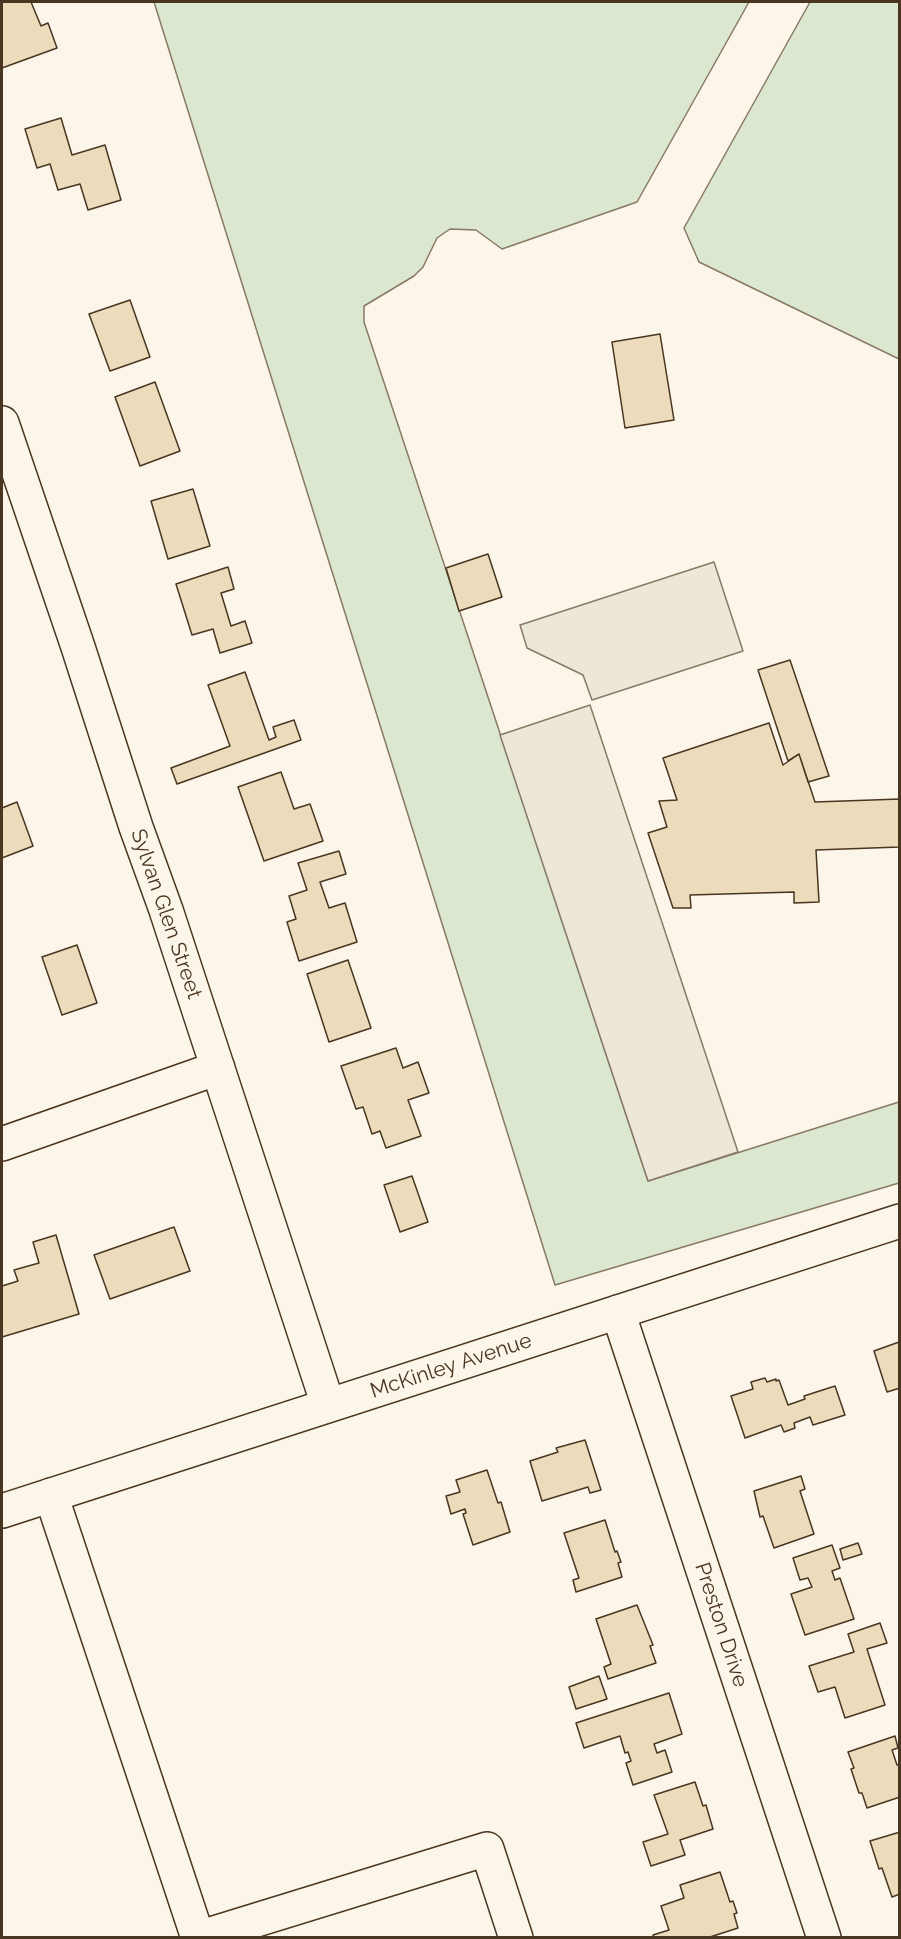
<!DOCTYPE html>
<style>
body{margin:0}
#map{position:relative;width:901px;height:1939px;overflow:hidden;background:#fbf6e9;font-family:Raleway,sans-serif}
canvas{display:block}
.frame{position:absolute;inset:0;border:3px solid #4a3520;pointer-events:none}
</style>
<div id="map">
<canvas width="901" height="1939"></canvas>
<div class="frame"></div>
</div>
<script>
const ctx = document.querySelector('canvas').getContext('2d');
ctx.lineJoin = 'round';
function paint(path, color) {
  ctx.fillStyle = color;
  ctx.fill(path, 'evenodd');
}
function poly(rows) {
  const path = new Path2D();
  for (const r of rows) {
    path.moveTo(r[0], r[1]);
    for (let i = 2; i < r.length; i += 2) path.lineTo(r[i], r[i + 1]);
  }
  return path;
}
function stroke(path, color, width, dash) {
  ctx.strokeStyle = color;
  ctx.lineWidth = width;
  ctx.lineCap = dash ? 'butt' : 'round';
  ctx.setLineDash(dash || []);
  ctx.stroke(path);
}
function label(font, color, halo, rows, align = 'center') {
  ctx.font = font + ' Raleway,sans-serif';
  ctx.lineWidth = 4.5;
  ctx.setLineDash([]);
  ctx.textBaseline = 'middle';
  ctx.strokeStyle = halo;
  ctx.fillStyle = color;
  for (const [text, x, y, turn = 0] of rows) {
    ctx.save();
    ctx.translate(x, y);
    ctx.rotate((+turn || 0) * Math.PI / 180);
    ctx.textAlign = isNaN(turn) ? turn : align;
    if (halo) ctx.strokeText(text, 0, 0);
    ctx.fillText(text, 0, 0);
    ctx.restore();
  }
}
const green = poly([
 [154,2,749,2,637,202,502,249,476,230,450,229,437,238,423,267,414,276,364,306,364,322,648,1181,899,1102,899,1183,555,1285,154,2],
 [810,2,899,2,899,359,699,262,684,228,810,2]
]);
const parking = poly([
 [714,562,743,651,592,700,583,675,527,648,520,625,714,562],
 [590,705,738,1152,648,1181,500,735,590,705]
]);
const building = poly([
 [2,2,31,2,41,26,48,23,57,48,2,68,2,2],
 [61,118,72,155,105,145,121,200,88,210,80,184,58,190,50,164,37,168,25,129,61,118],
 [130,300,150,357,110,371,89,314,130,300],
 [660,334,674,420,625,428,612,342,660,334],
 [155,382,180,451,140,466,115,397,155,382],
 [193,489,210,546,168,559,151,501,193,489],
 [488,554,502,597,459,611,446,568,488,554],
 [228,567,234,589,221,593,231,626,245,621,252,643,220,653,213,629,192,635,176,584,228,567],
 [790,660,829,776,808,782,799,754,788,761,758,670,790,660],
 [245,672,269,740,276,737,273,727,294,720,301,740,177,784,171,768,230,746,208,685,245,672],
 [769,723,783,765,799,754,815,802,900,799,900,847,816,850,819,902,794,903,794,892,690,895,691,908,673,908,648,833,667,827,659,801,677,800,663,758,769,723],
 [281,772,294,809,310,804,323,841,264,861,238,787,281,772],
 [17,802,33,846,2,858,2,808,17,802],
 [339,851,346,874,320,882,329,908,345,903,357,942,299,961,287,922,296,919,289,896,307,890,298,863,339,851],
 [77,945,97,1003,62,1015,42,957,77,945],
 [348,960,371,1028,329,1042,307,974,348,960],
 [396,1048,403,1068,418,1062,429,1093,408,1100,421,1136,386,1148,380,1131,372,1134,363,1107,356,1109,341,1066,396,1048],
 [412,1176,428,1222,400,1232,384,1185,412,1176],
 [174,1227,190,1271,110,1299,94,1255,174,1227],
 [56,1235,79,1314,2,1337,2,1286,18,1281,14,1270,39,1263,33,1242,56,1235],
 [900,1339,900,1388,887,1392,874,1351,899,1342,900,1339],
 [765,1378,767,1382,776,1379,776,1381,779,1380,788,1405,805,1399,804,1396,835,1386,845,1415,813,1425,810,1417,794,1423,795,1428,784,1432,781,1425,745,1438,731,1396,753,1389,751,1382,765,1378],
 [585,1440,601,1490,590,1493,588,1487,542,1501,530,1461,558,1452,556,1448,585,1440],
 [487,1470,498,1503,501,1502,510,1532,473,1545,463,1514,466,1513,465,1509,451,1514,446,1496,460,1492,456,1480,487,1470],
 [801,1476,805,1489,800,1491,814,1534,774,1548,763,1516,760,1517,754,1491,801,1476],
 [605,1520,615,1552,617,1551,621,1562,618,1563,622,1577,576,1592,573,1580,579,1578,564,1533,605,1520],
 [858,1543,862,1554,843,1560,840,1549,858,1543],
 [832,1545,840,1568,832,1571,835,1580,840,1578,854,1619,805,1635,791,1594,812,1587,808,1578,800,1580,793,1558,832,1545],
 [637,1605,653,1645,650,1646,656,1663,608,1679,604,1667,611,1664,596,1619,637,1605],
 [880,1623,887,1643,867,1649,885,1705,845,1718,835,1687,818,1692,809,1666,854,1652,848,1634,880,1623],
 [599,1676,607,1699,576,1709,569,1687,599,1676],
 [669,1693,682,1734,654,1744,657,1753,665,1750,672,1772,633,1785,626,1763,631,1761,628,1752,625,1753,620,1736,584,1748,576,1723,669,1693],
 [895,1736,898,1748,892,1750,897,1765,900,1765,900,1797,867,1808,862,1793,859,1793,851,1769,854,1768,848,1752,895,1736],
 [695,1782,703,1806,706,1805,713,1829,680,1840,685,1855,651,1866,643,1842,668,1834,654,1795,695,1782],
 [900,1832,900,1894,892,1897,882,1868,879,1869,870,1841,900,1832],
 [720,1872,730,1902,733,1901,737,1913,734,1914,738,1928,707,1938,654,1938,653,1935,669,1930,661,1906,684,1898,680,1885,720,1872]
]);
const minor = poly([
 [2,423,78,647,136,827,166,910,328,1405],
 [2,1144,218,1068],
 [618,1312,824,1938],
 [51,1495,198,1938],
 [198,1938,487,1849,516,1938]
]);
const major = poly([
 [2,1511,900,1221]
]);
const streetNames = [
 ["Sylvan Glen Street",166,914,71],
 ["McKinley Avenue",451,1366,-18],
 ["Preston Drive",721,1625,72]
];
paint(green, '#dce7d0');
stroke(green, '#887966', 1.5);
paint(parking, '#ede7d9');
stroke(parking, '#887966', 1.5);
paint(building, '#ecdcbc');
stroke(building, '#4a3520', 1.5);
stroke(minor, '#4a3520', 36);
stroke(major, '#4a3520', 36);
stroke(minor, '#fbf6e9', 33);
stroke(major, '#fbf6e9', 33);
label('21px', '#4a3520', '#fbf6e9', streetNames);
</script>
